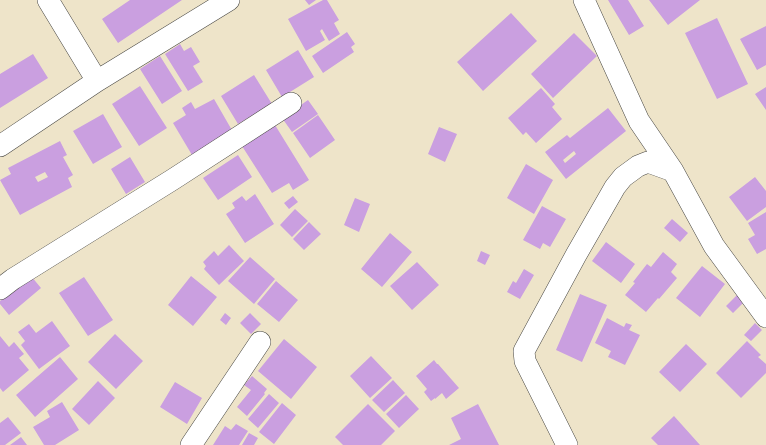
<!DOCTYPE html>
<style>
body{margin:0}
canvas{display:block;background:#eee4c9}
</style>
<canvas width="766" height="445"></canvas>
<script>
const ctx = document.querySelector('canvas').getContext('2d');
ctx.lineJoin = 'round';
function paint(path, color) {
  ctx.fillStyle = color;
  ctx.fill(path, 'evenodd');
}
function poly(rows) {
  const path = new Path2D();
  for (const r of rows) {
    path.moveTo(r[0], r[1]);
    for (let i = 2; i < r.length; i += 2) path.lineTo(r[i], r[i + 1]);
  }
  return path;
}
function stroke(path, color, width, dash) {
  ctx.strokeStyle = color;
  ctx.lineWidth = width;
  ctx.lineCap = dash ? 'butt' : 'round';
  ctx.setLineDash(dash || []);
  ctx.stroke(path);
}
const building = poly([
 [130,0,182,0,118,43,102,19],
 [305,0,316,0,309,5],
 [323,0,327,0,339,20,334,23,340,34,329,41,322,29,320,31,325,40,306,51,288,19],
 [608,0,628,0,644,26,629,35],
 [649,0,700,0,668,25],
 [511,13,537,41,483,91,457,62],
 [717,18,748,84,717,99,685,33],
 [766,26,766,65,757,70,740,39],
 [347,32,355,44,351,47,354,52,323,73,312,56],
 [574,33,597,56,553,98,531,74],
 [180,44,184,51,191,47,200,62,193,66,203,82,188,91,165,54],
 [298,50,314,77,282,97,266,70],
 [33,54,48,78,0,108,0,74],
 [160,56,182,91,162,104,140,69],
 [254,75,272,104,238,124,221,96],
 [140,86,167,128,139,146,112,104],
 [766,87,766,110,755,94],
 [541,88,555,104,552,107,562,119,536,143,526,132,523,135,508,118],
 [214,99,233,132,192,155,173,123,186,115,182,108,191,102,195,109],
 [308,100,318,114,292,132,282,118],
 [608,108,626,131,566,179,545,152,567,135,570,138],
 [574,151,576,154,565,163,563,160],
 [103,114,122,147,93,164,73,131],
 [318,115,335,140,310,158,293,133],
 [275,125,309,180,293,190,289,183,272,193,242,146],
 [439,127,457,134,445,162,428,154],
 [60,141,67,155,63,157,73,175,68,178,72,187,20,215,0,180,11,174,8,168],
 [45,172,48,177,38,182,35,177],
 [238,155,252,177,218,200,203,178],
 [130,157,145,182,126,194,111,169],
 [526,164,553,180,534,214,507,198],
 [755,177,766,191,766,207,747,221,729,197],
 [255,194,274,224,245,243,226,214,235,208,232,203,242,196,246,201],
 [293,196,298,202,289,209,284,203],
 [355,198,370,204,359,232,344,225],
 [542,206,566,219,550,247,543,243,540,249,523,240],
 [295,209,308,221,292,237,280,225],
 [766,212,766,249,757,254,748,239,755,235,748,223],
 [672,219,688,233,680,242,664,228],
 [309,222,321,234,304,250,293,239],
 [390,233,412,252,382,287,361,269],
 [606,242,635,264,621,283,592,261],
 [229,245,244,261,219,285,204,269,206,266,203,262,214,251,218,256],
 [481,251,490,255,485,265,477,261],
 [663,252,677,264,671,272,677,278,659,299,658,298,646,312,625,295,635,283,633,282,647,264,651,267],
 [250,257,275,279,254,304,228,281],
 [417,262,439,285,412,310,390,286],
 [702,266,725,284,700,317,676,298],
 [524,269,534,275,520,299,507,292,513,281,516,283],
 [31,276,41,288,9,315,0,304,0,301],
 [191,276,217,297,193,326,168,305],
 [84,277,113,320,88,336,59,293],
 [276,281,298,300,279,322,257,304],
 [580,294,607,305,582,362,556,350],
 [737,295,744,302,733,313,726,306],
 [225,313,231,318,226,325,220,320],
 [250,313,261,324,251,334,240,323],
 [607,318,624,327,626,323,632,325,629,330,640,335,625,365,608,357,611,351,595,343],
 [52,321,70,346,39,369,21,345,25,341,18,332,29,324,36,333],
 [755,323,762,330,751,341,744,335],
 [115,334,143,361,116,389,88,362],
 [0,336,9,347,14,342,24,354,19,358,29,370,3,392,0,388],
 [284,339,317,367,291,399,258,371],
 [747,341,761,355,758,357,766,364,766,373,741,398,716,373],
 [686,344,707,364,680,392,659,372],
 [371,356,392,378,370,398,350,376],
 [60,357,78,379,35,417,16,395],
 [434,360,437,364,438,364,459,388,446,399,442,393,435,399,435,398,431,401,424,392,427,389,416,376],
 [252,376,267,389,264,393,265,394,247,416,237,407,251,390,244,385],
 [393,380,405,393,384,412,372,400],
 [98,381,115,398,89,425,72,409],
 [175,382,202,398,187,424,160,407],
 [269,394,279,403,258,428,248,419],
 [406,395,419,409,399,428,386,414],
 [62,402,79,430,55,445,44,445,33,427,50,417,47,411],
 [282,403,296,415,274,444,259,432],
 [368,404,395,431,381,445,343,445,335,437],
 [478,404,499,445,449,445,461,439,451,418],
 [674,416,700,445,658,445,651,438],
 [8,417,21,433,5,445,0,445,0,423],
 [236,424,248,431,239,445,213,445,225,426,231,430],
 [249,433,258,438,254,445,242,445],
 [21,437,27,445,10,445]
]);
const minor = poly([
 [48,0,97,81],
 [584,0,639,121,673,171,714,246,766,317],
 [0,146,97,81,229,0],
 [0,289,13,279,172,180,291,103],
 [191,445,260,342],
 [567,445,525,361,524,351,576,255,615,187,623,177,638,166,648,162,673,171]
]);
paint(building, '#ca9fe0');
stroke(minor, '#484743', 22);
stroke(minor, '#fff', 21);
</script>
